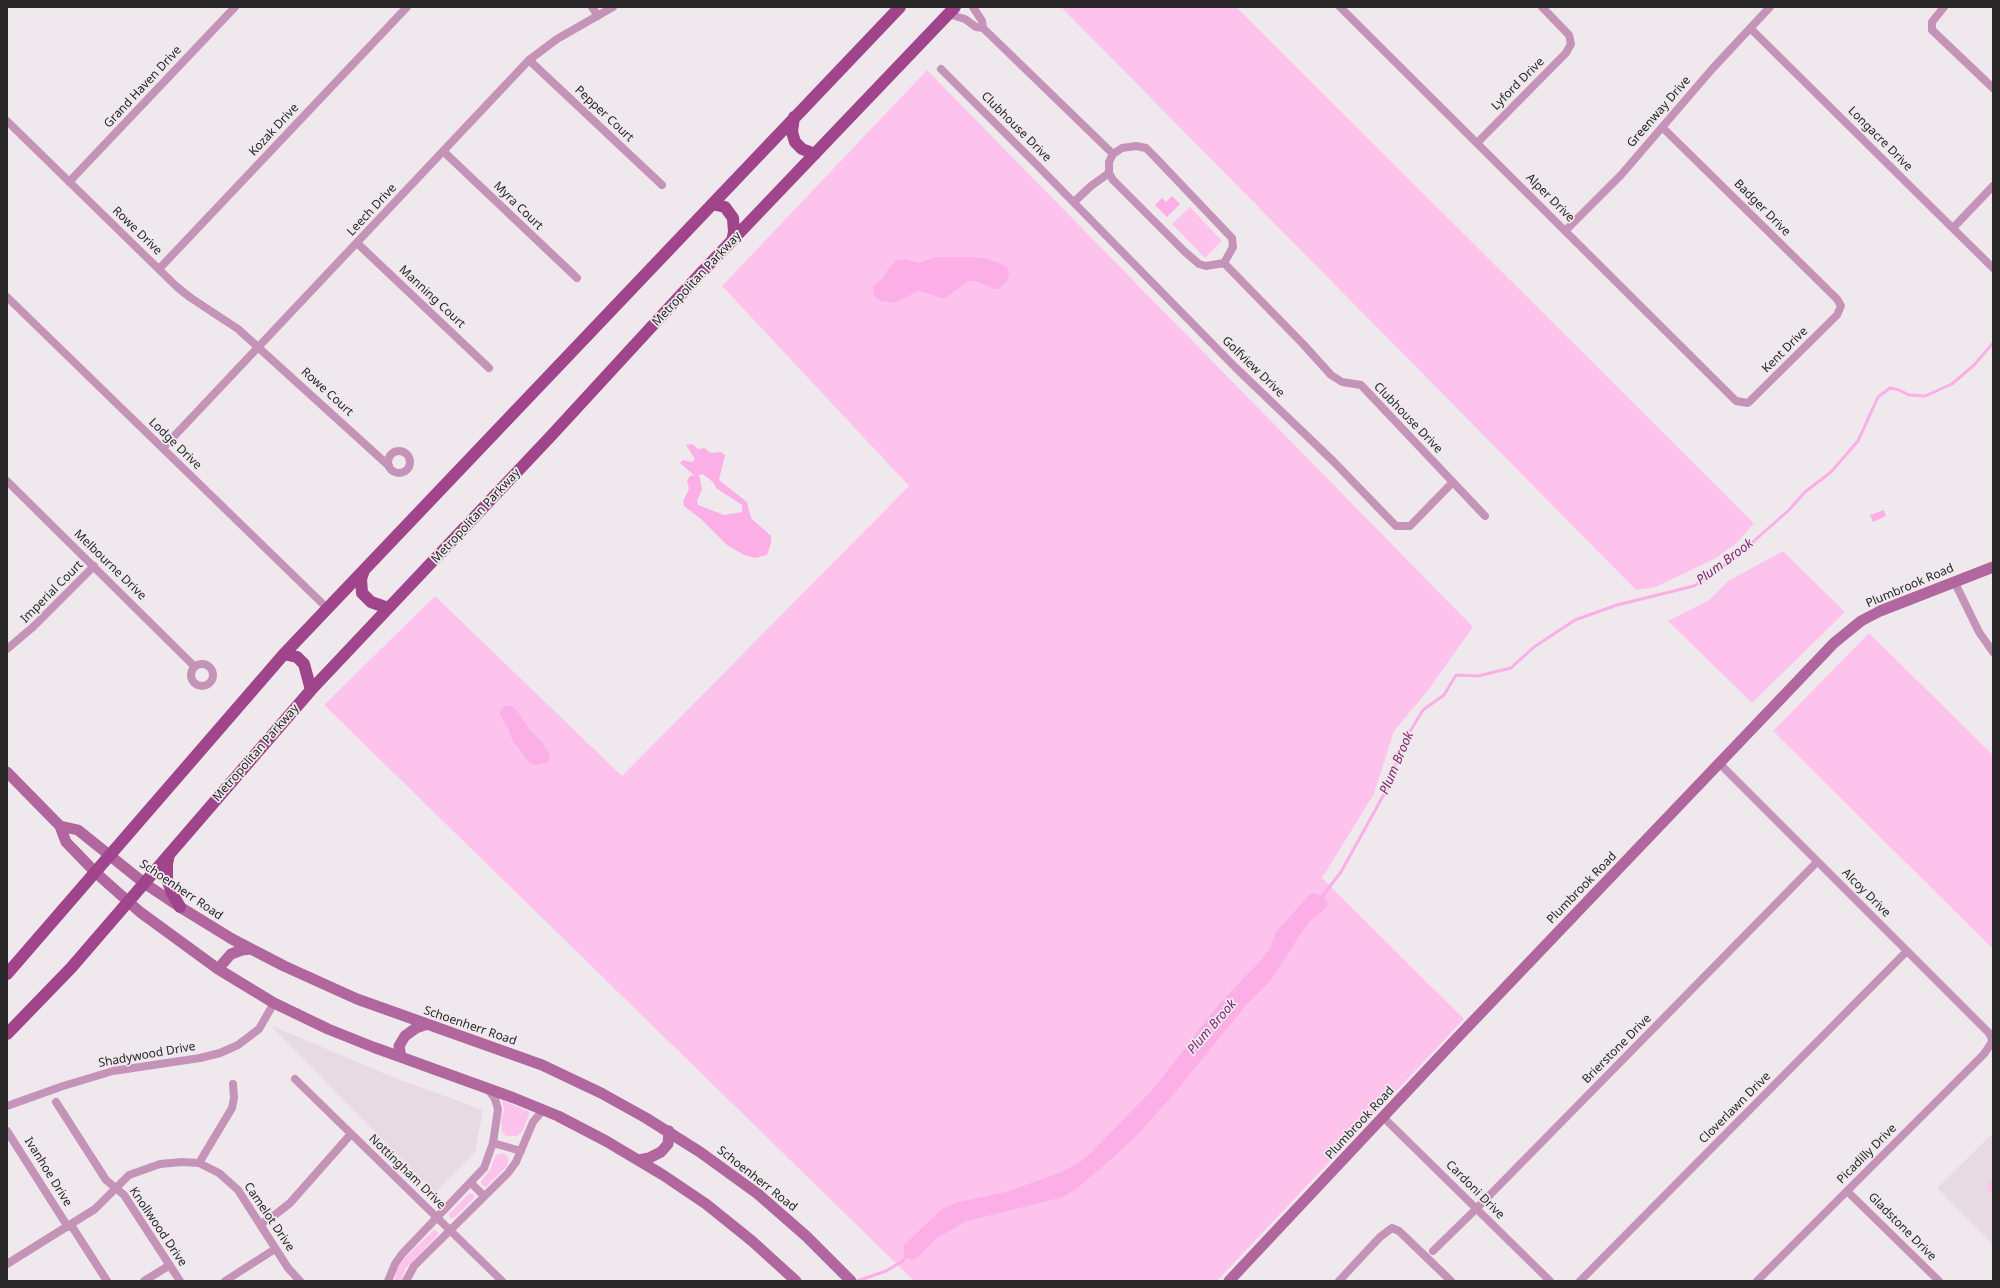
<!DOCTYPE html>
<style>
body{margin:0}
#map{position:relative;width:2000px;height:1288px;overflow:hidden;background:#efe9ed;font-family:"Noto Sans",sans-serif}
canvas{display:block}
.frame{position:absolute;inset:0;border:8px solid #282627;pointer-events:none}
</style>
<div id="map">
<canvas width="2000" height="1288"></canvas>
<div class="frame"></div>
</div>
<script>
const ctx = document.querySelector('canvas').getContext('2d');
ctx.lineJoin = 'round';
function paint(path, color) {
  ctx.fillStyle = color;
  ctx.fill(path, 'evenodd');
}
function poly(rows) {
  const path = new Path2D();
  for (const r of rows) {
    if (r.length === 3) {
      path.moveTo(r[0] + r[2], r[1]);
      path.arc(r[0], r[1], r[2], 0, 2 * Math.PI);
      continue;
    }
    path.moveTo(r[0], r[1]);
    for (let i = 2; i < r.length; i += 2) path.lineTo(r[i], r[i + 1]);
  }
  return path;
}
function stroke(path, color, width, dash) {
  ctx.strokeStyle = color;
  ctx.lineWidth = width;
  ctx.lineCap = dash ? 'butt' : 'round';
  ctx.setLineDash(dash || []);
  ctx.stroke(path);
}
function label(font, color, halo, rows, align = 'center') {
  ctx.font = font + ' "Noto Sans",sans-serif';
  ctx.lineWidth = 3.5;
  ctx.setLineDash([]);
  ctx.textBaseline = 'middle';
  ctx.strokeStyle = halo;
  ctx.fillStyle = color;
  for (const [text, x, y, turn = 0] of rows) {
    ctx.save();
    ctx.translate(x, y);
    ctx.rotate((+turn || 0) * Math.PI / 180);
    ctx.textAlign = isNaN(turn) ? turn : align;
    if (halo) ctx.strokeText(text, 0, 0);
    ctx.fillText(text, 0, 0);
    ctx.restore();
  }
}
const built = poly([
 [270,1025,390,1076,483,1110,475,1152,435,1193],
 [1993,1133,1993,1245,1937,1188]
]);
const green = poly([
 [1061,7,1236,7,1754,523,1738,542,1716,558,1656,587,1636,590],
 [927,70,1473,627,1429,689,1394,731,1374,794,1322,878,1464,1019,1217,1281,914,1281,324,705,435,596,622,776,909,486,722,286],
 [1190,207,1222,241,1205,258,1172,224],
 [1783,551,1845,612,1752,703,1668,621,1709,600,1728,581],
 [1869,633,1993,755,1993,949,1773,731],
 [502,1100,530,1112,522,1132,517,1136,506,1136,502,1132,501,1118,504,1110],
 [504,1153,509,1159,507,1166,486,1187,482,1185,481,1181,490,1170,495,1157,497,1154],
 [1993,1179,1993,1195,1985,1187],
 [469,1193,474,1194,474,1198,454,1218,450,1218,449,1214],
 [435,1229,438,1233,437,1236,406,1268,401,1281,394,1281,397,1269,405,1258]
]);
const water = poly([
 [1172,196,1180,204,1167,217,1155,205,1162,198,1166,202],
 [936,257,976,257,988,259,1004,265,1008,269,1009,274,1006,283,998,289,994,289,976,281,968,281,947,297,942,298,919,291,894,303,881,301,875,297,873,292,874,285,883,278,888,269,897,260,905,259,919,263],
 [692,444,698,449,704,448,711,453,721,452,725,455,719,480,747,502,751,518,771,536,771,543,767,555,755,558,744,555,727,545,701,519,684,506,683,501,689,489,687,480,691,475,695,476,680,463,683,460,692,462,695,459,686,445],
 [703,474,714,483,716,488,742,505,742,512,724,515,698,505,697,501,702,489,699,475],
 [1884,510,1886,516,1873,522,1870,515],
 [505,706,511,706,516,709,531,732,541,741,549,753,549,759,546,763,537,765,530,763,512,740,508,728,500,715,500,712],
 [1311,893,1315,893,1326,899,1328,905,1325,909,1312,919,1303,930,1271,980,1246,1005,1173,1095,1136,1136,1109,1161,1076,1189,1063,1197,967,1221,937,1238,917,1258,911,1260,907,1257,904,1253,904,1245,942,1209,958,1202,1006,1192,1062,1172,1083,1160,1092,1152,1154,1088,1219,1004,1262,959,1270,948,1276,932]
]);
const stream = poly([
 [1320,899,1341,872,1388,787,1403,743,1423,710,1444,695,1456,675,1478,676,1511,668,1534,647,1575,620,1617,605,1694,586,1736,557,1789,510,1805,492,1831,472,1858,441,1878,397,1890,388,1899,390,1909,395,1925,396,1952,384,1974,365,1993,343],
 [857,1281,886,1271,903,1261,908,1253]
]);
const street = poly([
 [592,7,598,16],
 [1340,7,1736,401,1748,403,1837,315,1841,306,1837,299,1662,127],
 [1944,7,1932,22,1932,30,1993,88],
 [948,14,965,19,976,27,983,28,982,21,973,7],
 [983,28,1113,154],
 [1750,28,1993,268],
 [529,60,662,185],
 [941,69,1037,165,1236,368,1333,461,1396,526,1410,526,1453,482],
 [7,121,177,287,191,298,238,329,389,466],
 [1477,143,1566,53,1571,44,1569,35,1542,7],
 [1136,146,1146,148,1153,155,1232,238,1233,247,1224,263,1206,266,1199,264,1184,251,1113,180,1109,173,1109,162,1113,154,1122,148,1136,146],
 [443,151,577,278],
 [69,182,235,7],
 [1074,202,1091,186,1109,173],
 [1953,228,1993,186],
 [1565,231,1621,175,1713,68,1770,7],
 [357,243,489,368],
 [1224,263,1303,344,1331,375,1342,382,1361,385,1485,516],
 [159,269,407,7],
 [7,297,327,608],
 [163,448,529,60,557,39,613,7],
 [399,462,11],
 [7,481,194,666],
 [1954,581,1979,632,1993,652],
 [7,649,33,627,94,566],
 [202,675,11],
 [1719,763,1988,1032,1991,1036,1992,1042,1984,1054,1757,1281],
 [295,1079,502,1281],
 [56,1102,106,1180,124,1195,180,1281],
 [7,1106,63,1086,113,1071,200,1058,220,1053,238,1045,259,1029,274,1003],
 [1383,1117,1550,1281],
 [7,1131,68,1227],
 [493,1143,521,1151],
 [199,1163,232,1108,234,1098,233,1084],
 [471,1183,484,1196],
 [1847,1191,1939,1281],
 [261,1224,276,1214,290,1203,351,1134],
 [71,1225,107,1281],
 [1433,1251,1477,1208,1817,862],
 [7,1264,95,1209,129,1175,160,1164,182,1162,199,1163,219,1173,238,1190,288,1268,300,1281],
 [144,1281,170,1265],
 [225,1281,275,1249],
 [388,1281,395,1264,402,1254,484,1168,493,1143,498,1109,495,1099,487,1088],
 [406,1281,414,1266,508,1173,516,1162,533,1122,543,1110],
 [1339,1281,1380,1237,1392,1228,1399,1231,1451,1281],
 [1580,1281,1907,951]
]);
const secondary = poly([
 [7,772,60,826,66,842,95,872,140,912,218,969,274,1003,328,1029,373,1047,514,1098,558,1116,606,1141,663,1175,706,1204,752,1241,796,1281],
 [60,826,78,830,144,883,180,907,232,939,284,966,357,999,542,1065,601,1093,646,1118,700,1152,758,1194,806,1236,851,1281],
 [218,969,231,954,242,950,251,949],
 [401,1057,399,1046,405,1036,416,1028,427,1024],
 [639,1160,649,1158,661,1152,668,1144,669,1131],
 [1229,1281,1457,1038,1834,643,1861,621,1880,611,1993,567]
]);
const primary = poly([
 [794,117,792,132,795,142,802,149,815,154],
 [712,204,725,207,733,218,734,232,732,241],
 [364,570,361,579,362,593,371,602,388,608],
 [284,654,297,657,304,664,311,690],
 [169,854,167,864,167,879,172,893,180,907],
 [7,974,284,654,900,7],
 [7,1034,71,968,311,690,550,437,700,274,955,7]
]);
const streetNames = [
 ["Lyford Drive",1518,84,-45],
 ["Grand Haven Drive",143,87,-47],
 ["Greenway Drive",1659,112,-49],
 ["Pepper Court",604,114,43],
 ["Clubhouse Drive",1016,127,45],
 ["Kozak Drive",274,130,-47],
 ["Longacre Drive",1880,139,45],
 ["Alper Drive",1550,198,45],
 ["Myra Court",518,206,44],
 ["Badger Drive",1762,208,45],
 ["Leech Drive",372,210,-47],
 ["Rowe Drive",137,231,44],
 ["Metropolitan Parkway",697,279,-47],
 ["Manning Court",432,297,43],
 ["Kent Drive",1785,350,-45],
 ["Golfview Drive",1253,367,44],
 ["Rowe Court",327,392,42],
 ["Clubhouse Drive",1408,418,46],
 ["Lodge Drive",175,444,44],
 ["Metropolitan Parkway",476,516,-47],
 ["Melbourne Drive",110,565,44],
 ["Plumbrook Road",1910,586,-23],
 ["Imperial Court",52,592,-45],
 ["Metropolitan Parkway",256,753,-49],
 ["Plumbrook Road",1582,888,-46],
 ["Schoenherr Road",181,890,34],
 ["Alcoy Drive",1866,893,45],
 ["Schoenherr Road",470,1026,19],
 ["Brierstone Drive",1617,1049,-45],
 ["Shadywood Drive",147,1055,-10],
 ["Cloverlawn Drive",1735,1108,-45],
 ["Plumbrook Road",1360,1123,-47],
 ["Picadilly Drive",1867,1154,-45],
 ["Ivanhoe Drive",48,1172,58],
 ["Nottingham Drive",407,1172,44],
 ["Schoenherr Road",757,1179,38],
 ["Cardoni Drive",1475,1190,45],
 ["Camelot Drive",269,1217,56],
 ["Knollwood Drive",158,1227,56],
 ["Gladstone Drive",1902,1227,45]
];
const waterNames = [
 ["Plum Brook",1725,562,-37],
 ["Plum Brook",1397,763,-67],
 ["Plum Brook",1212,1027,-49]
];
paint(built, '#e8dae3');
paint(green, '#fec3ed');
paint(water, '#fcaee7');
stroke(stream, '#fcaee7', 3);
stroke(street, '#c693b8', 8);
stroke(secondary, '#b1669e', 11);
stroke(primary, '#a0448b', 12);
label('12px', '#282627', '#efe9ed', streetNames);
label('italic 13px', '#80286e', '#efe9ed', waterNames);
</script>
